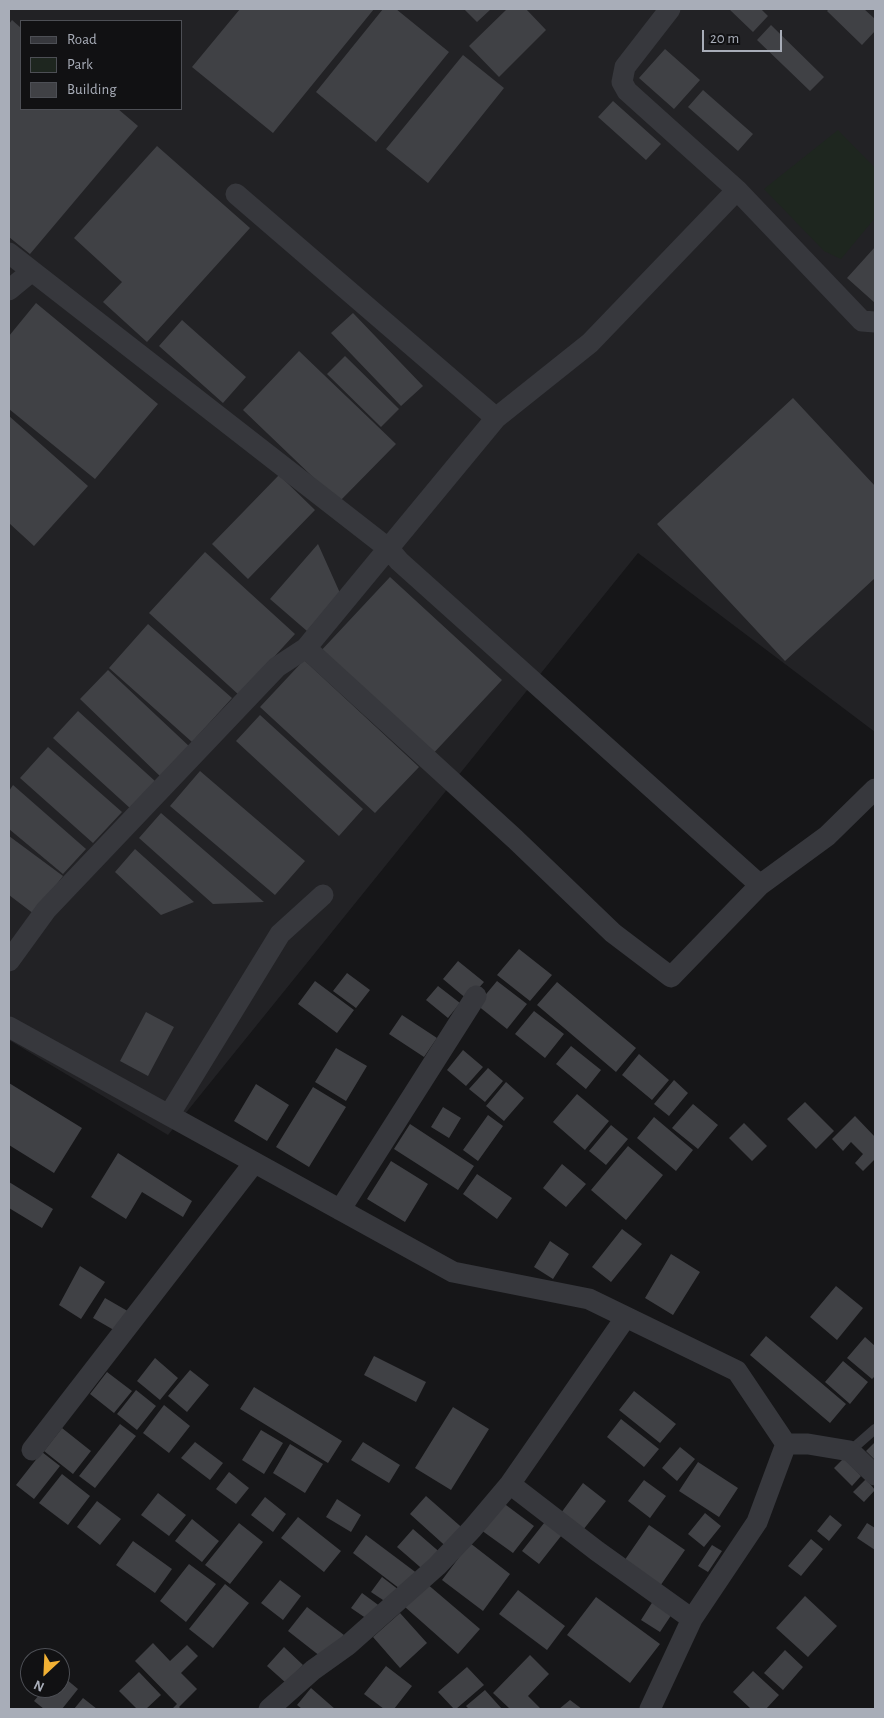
<!DOCTYPE html>
<style>
body{margin:0}
#map{position:relative;width:884px;height:1718px;overflow:hidden;background:#161618;font-family:"Alegreya Sans",sans-serif}
canvas{display:block}
.frame{position:absolute;inset:0;border:10px solid #a8adb8;pointer-events:none}
.legend{position:absolute;left:20px;top:20px;width:162px;height:90px;box-sizing:border-box;background:#111113;border:1px solid #4d4f55;margin:0;padding:6px 9px;list-style:none;font-size:15px;color:#a8adb8}
.legend li{display:flex;align-items:center;gap:10px;height:25px}
.legend b{width:25px;border:1px solid #4d4f55}
.north{position:absolute;left:20px;top:1648px;width:50px;height:50px;box-sizing:border-box;background:#111113;border:1px solid #4d4f55;border-radius:50%;rotate:205deg;font-size:14px;font-weight:700;line-height:20px;text-align:center;color:#a8adb8}
.north::after{content:'';display:block;margin:auto;width:18px;height:22px;background:#f2b134;clip-path:polygon(50% 0,100% 100%,50% 72%,0 100%)}
.scale{position:absolute;left:702px;top:30px;width:80px;height:22px;box-sizing:border-box;border:2px solid #a8adb8;border-top:0;padding-left:6px;font-size:15px;line-height:18px;white-space:nowrap;color:#a8adb8;-webkit-text-stroke:4px #111113;paint-order:stroke}
</style>
<div id="map">
<canvas width="884" height="1718"></canvas>
<div class="frame"></div>
<ul class="legend">
<li><b style="height:6px;background:#37383d"></b>Road</li>
<li><b style="height:14px;background:#1e261f"></b>Park</li>
<li><b style="height:14px;background:#404145"></b>Building</li>
</ul>
<div class="north">N</div>
<div class="scale">20 m</div>
</div>
<script>
const ctx = document.querySelector('canvas').getContext('2d');
ctx.lineJoin = 'round';
function paint(path, color) {
  ctx.fillStyle = color;
  ctx.fill(path, 'evenodd');
}
function poly(rows) {
  const path = new Path2D();
  for (const r of rows) {
    path.moveTo(r[0], r[1]);
    for (let i = 2; i < r.length; i += 2) path.lineTo(r[i], r[i + 1]);
  }
  return path;
}
function stroke(path, color, width, dash) {
  ctx.strokeStyle = color;
  ctx.lineWidth = width;
  ctx.lineCap = dash ? 'butt' : 'round';
  ctx.setLineDash(dash || []);
  ctx.stroke(path);
}
const built = poly([
 [9,9,875,9,875,732,638,553,168,1135,9,1040],
 [21,21,181,21,181,109,21,109]
]);
const green = poly([
 [838,130,875,168,875,218,841,259,824,251,764,189]
]);
const building = poly([
 [240,9,374,9,273,133,192,67],
 [383,9,396,9,449,52,376,142,316,92],
 [464,9,491,9,477,22],
 [507,9,526,9,546,30,499,77,469,46],
 [729,9,761,9,768,16,753,32],
 [829,9,864,9,875,19,875,31,862,45,827,11],
 [12,20,21,28,21,109,118,109,138,126,30,254,9,237,9,24],
 [771,25,824,77,810,91,757,40],
 [665,49,700,80,674,109,639,78],
 [463,55,504,88,428,183,386,149],
 [703,90,753,134,738,151,688,107],
 [613,101,661,144,646,160,598,117],
 [157,146,250,228,147,342,103,302,122,282,74,238],
 [875,247,875,303,847,278],
 [36,303,158,404,95,479,9,409,9,336],
 [353,313,423,386,401,406,331,333],
 [182,320,246,377,223,403,159,346],
 [299,351,396,444,339,502,243,410],
 [345,356,399,409,381,427,327,374],
 [793,398,875,486,875,578,785,661,657,524],
 [9,416,88,486,34,546,9,523],
 [279,475,315,510,248,579,212,544],
 [318,544,340,593,307,631,270,599],
 [205,552,295,634,239,695,149,613],
 [390,577,502,680,429,758,318,654],
 [148,624,232,698,192,742,109,668],
 [304,660,419,767,375,813,260,707],
 [108,670,191,748,162,778,80,699],
 [78,711,156,782,131,809,53,738],
 [260,715,363,809,339,836,236,741],
 [48,747,122,812,93,843,20,778],
 [200,771,305,861,275,895,170,806],
 [13,785,86,849,63,874,9,829,9,791],
 [161,813,264,902,213,904,139,838],
 [9,836,63,876,34,914,9,895],
 [135,849,194,902,161,915,115,872],
 [519,949,552,975,530,1001,497,975],
 [458,961,484,982,468,1000,443,979],
 [347,973,370,990,356,1008,333,991],
 [315,981,354,1010,337,1033,298,1004],
 [497,981,527,1004,507,1029,477,1005],
 [557,982,636,1048,616,1072,537,1005],
 [438,986,460,1003,448,1018,426,1000],
 [534,1011,564,1034,545,1058,515,1034],
 [146,1012,174,1027,148,1076,120,1061],
 [402,1015,437,1038,424,1057,389,1034],
 [571,1046,601,1070,586,1089,556,1064],
 [336,1048,367,1066,346,1101,315,1082],
 [463,1050,483,1067,466,1086,447,1070],
 [639,1054,669,1080,652,1100,622,1075],
 [488,1068,503,1081,485,1102,469,1089],
 [674,1080,688,1093,669,1116,654,1104],
 [506,1082,524,1098,504,1121,486,1106],
 [9,1083,82,1128,54,1173,9,1145],
 [256,1084,289,1105,267,1141,234,1121],
 [313,1087,346,1107,309,1167,276,1147],
 [577,1094,609,1121,585,1150,553,1122],
 [805,1102,834,1131,816,1149,787,1119],
 [693,1104,718,1125,698,1149,672,1128],
 [443,1107,461,1118,449,1138,431,1127],
 [488,1115,503,1126,478,1161,463,1150],
 [855,1116,875,1137,875,1159,863,1171,855,1163,863,1154,851,1142,843,1151,832,1139],
 [654,1117,693,1150,676,1171,637,1138],
 [744,1123,767,1146,752,1161,729,1138],
 [410,1124,474,1166,458,1190,394,1149],
 [611,1125,628,1139,606,1165,589,1151],
 [628,1146,663,1175,626,1220,591,1190],
 [118,1153,192,1201,183,1217,142,1192,126,1219,91,1197],
 [391,1161,428,1184,405,1222,367,1199],
 [562,1164,586,1184,566,1207,543,1188],
 [477,1174,512,1198,497,1219,463,1194],
 [9,1182,53,1209,42,1228,9,1208],
 [622,1229,642,1244,611,1282,592,1267],
 [550,1241,569,1254,553,1279,534,1267],
 [671,1254,700,1272,673,1315,645,1298],
 [80,1266,105,1282,81,1319,59,1305],
 [836,1286,863,1308,837,1340,810,1317],
 [105,1298,131,1313,119,1333,93,1318],
 [766,1336,846,1404,830,1423,750,1355],
 [865,1337,875,1346,875,1376,872,1379,847,1358],
 [374,1356,426,1382,416,1402,364,1375],
 [155,1358,178,1378,160,1400,137,1381],
 [843,1361,868,1382,850,1404,825,1382],
 [190,1370,209,1385,187,1412,168,1396],
 [107,1372,132,1391,114,1413,90,1394],
 [254,1387,342,1441,328,1463,240,1409],
 [136,1390,156,1406,137,1430,117,1414],
 [634,1391,676,1424,660,1443,619,1410],
 [164,1405,190,1426,169,1453,143,1433],
 [453,1407,489,1429,451,1490,415,1468],
 [621,1419,659,1449,644,1467,607,1437],
 [120,1424,136,1436,95,1488,79,1476],
 [62,1428,91,1451,73,1474,44,1451],
 [261,1430,283,1443,264,1474,242,1460],
 [195,1442,223,1463,210,1480,181,1458],
 [363,1442,400,1465,389,1483,351,1460],
 [875,1442,875,1460,866,1451],
 [290,1444,323,1464,305,1493,273,1473],
 [680,1447,695,1459,677,1481,662,1468],
 [42,1452,60,1466,34,1499,16,1485],
 [844,1458,861,1476,852,1486,834,1468],
 [698,1462,738,1488,719,1517,679,1491],
 [229,1472,249,1488,236,1504,216,1489],
 [62,1474,90,1496,68,1525,39,1503],
 [866,1479,875,1490,864,1502,853,1492],
 [644,1480,666,1496,650,1518,628,1501],
 [583,1483,606,1501,583,1530,561,1513],
 [158,1493,186,1515,169,1536,141,1515],
 [426,1496,467,1532,451,1551,410,1514],
 [265,1497,286,1514,273,1532,251,1515],
 [337,1499,361,1515,351,1532,326,1517],
 [97,1501,121,1519,100,1545,77,1527],
 [502,1502,534,1526,513,1553,481,1530],
 [705,1513,721,1526,704,1547,688,1534],
 [830,1515,842,1525,829,1541,817,1531],
 [298,1517,341,1551,324,1572,281,1538],
 [548,1518,565,1531,539,1564,522,1551],
 [192,1519,219,1541,202,1562,175,1541],
 [239,1523,263,1542,230,1584,205,1565],
 [867,1523,875,1528,875,1550,857,1538],
 [649,1525,685,1550,658,1589,622,1564],
 [413,1529,443,1555,427,1573,397,1547],
 [366,1535,418,1574,404,1592,353,1553],
 [811,1539,823,1549,801,1576,788,1566],
 [133,1541,172,1569,155,1593,116,1565],
 [470,1543,510,1574,483,1611,442,1580],
 [712,1545,722,1551,708,1572,698,1566],
 [189,1564,216,1584,186,1622,160,1601],
 [382,1577,399,1590,389,1604,371,1592],
 [280,1580,301,1596,283,1620,261,1603],
 [426,1583,480,1629,458,1654,405,1607],
 [225,1584,249,1603,213,1648,189,1629],
 [518,1590,565,1626,547,1650,499,1614],
 [362,1593,381,1607,370,1621,351,1608],
 [805,1596,837,1626,808,1657,776,1628],
 [596,1597,660,1644,630,1683,567,1635],
 [655,1598,674,1611,660,1632,641,1620],
 [307,1607,344,1635,325,1660,288,1631],
 [400,1613,427,1643,400,1668,373,1637],
 [153,1643,170,1661,187,1645,198,1656,181,1673,197,1689,179,1707,181,1709,172,1709,177,1704,135,1661],
 [284,1647,303,1665,286,1683,267,1666],
 [785,1650,803,1667,783,1690,764,1673],
 [530,1655,549,1674,528,1696,541,1709,510,1709,493,1693],
 [386,1666,412,1686,394,1709,384,1709,364,1694],
 [467,1667,484,1685,456,1709,454,1709,438,1692],
 [753,1671,779,1695,766,1709,751,1709,733,1692],
 [139,1672,161,1695,146,1709,137,1709,119,1691],
 [60,1674,78,1689,62,1709,44,1709,34,1701,45,1688,60,1688],
 [311,1688,335,1709,302,1709,297,1705],
 [485,1690,502,1709,469,1709,466,1706],
 [83,1698,97,1709,74,1709],
 [570,1700,582,1709,559,1709]
]);
const service = poly([
 [850,1451,875,1429]
]);
const minor = poly([
 [670,9,625,67,622,82,627,91,737,190,862,321,875,322],
 [236,194,496,418],
 [9,253,32,271],
 [9,290,32,271,389,549,399,561,760,885],
 [306,648,515,839,613,933,671,977,760,885,827,836,875,789],
 [9,961,46,910,277,667,306,648,496,418,590,343,737,190],
 [9,1027,453,1272,589,1299,737,1371,786,1444],
 [169,1115,280,934,323,895],
 [340,1210,476,996],
 [32,1450,254,1163],
 [510,1484,597,1551,692,1619],
 [269,1709,313,1670,348,1645,437,1566,472,1529,510,1484,626,1317],
 [650,1709,692,1619,757,1522,786,1444,808,1444,850,1451,875,1475]
]);
paint(built, '#222225');
paint(green, '#1e261f');
paint(building, '#404145');
stroke(service, '#37383d', 10);
stroke(minor, '#37383d', 21);
</script>
